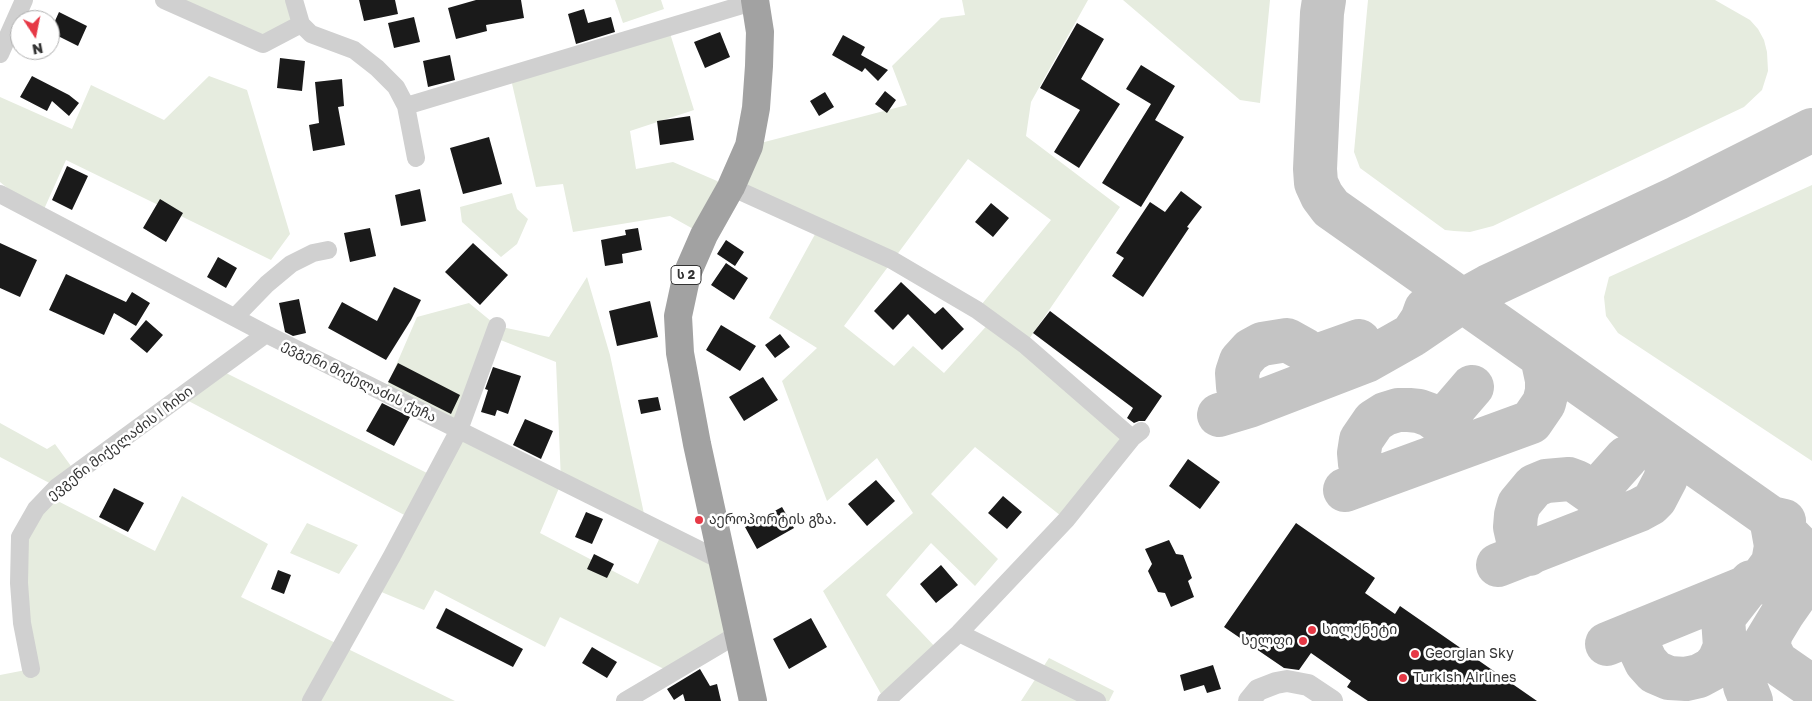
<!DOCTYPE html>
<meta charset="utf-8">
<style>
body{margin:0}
#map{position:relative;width:1812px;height:701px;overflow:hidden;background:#fff;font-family:"Golos Text",sans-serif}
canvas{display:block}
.north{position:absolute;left:10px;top:10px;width:50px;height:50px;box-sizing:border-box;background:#fff;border:1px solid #adadad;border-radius:50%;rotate:169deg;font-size:14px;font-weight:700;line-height:20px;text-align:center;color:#333}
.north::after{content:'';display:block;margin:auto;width:18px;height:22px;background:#e63946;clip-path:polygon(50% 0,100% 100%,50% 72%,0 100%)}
</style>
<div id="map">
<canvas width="1812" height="701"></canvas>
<div class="north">N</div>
</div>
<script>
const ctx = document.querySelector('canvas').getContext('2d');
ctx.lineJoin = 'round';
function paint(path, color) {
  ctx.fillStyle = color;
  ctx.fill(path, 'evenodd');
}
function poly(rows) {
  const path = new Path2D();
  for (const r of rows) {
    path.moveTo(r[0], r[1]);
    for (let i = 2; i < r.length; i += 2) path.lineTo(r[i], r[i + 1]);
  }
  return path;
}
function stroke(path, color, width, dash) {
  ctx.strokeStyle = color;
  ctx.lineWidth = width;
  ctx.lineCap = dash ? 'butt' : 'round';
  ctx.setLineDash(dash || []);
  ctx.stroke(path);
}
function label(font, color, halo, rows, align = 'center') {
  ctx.font = font + ' "Golos Text","Noto Sans Georgian",sans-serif';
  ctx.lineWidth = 5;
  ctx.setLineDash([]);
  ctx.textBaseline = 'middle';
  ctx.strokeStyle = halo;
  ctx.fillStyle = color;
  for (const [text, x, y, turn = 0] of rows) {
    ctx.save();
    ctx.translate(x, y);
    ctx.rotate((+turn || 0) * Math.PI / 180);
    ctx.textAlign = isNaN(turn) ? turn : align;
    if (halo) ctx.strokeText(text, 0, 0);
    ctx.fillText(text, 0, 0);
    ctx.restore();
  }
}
const green = poly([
 [164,0,294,0,301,24,263,44],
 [615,0,661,0,664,9,623,23],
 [962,0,1088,0,1031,102,1026,136,1120,207,1025,345,1132,438,1066,520,975,447,931,494,998,559,975,586,931,543,886,595,939,651,885,701,823,591,913,513,877,458,827,501,782,381,817,348,769,318,819,227,731,187,704,235,670,216,573,232,563,184,536,187,510,75,668,27,694,110,630,131,636,169,673,162,731,187,749,146,907,105,892,66,941,18,965,15],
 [968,159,1051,220,977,310,991,321,944,373,913,346,894,366,844,326],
 [1123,0,1270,0,1260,103,1240,100],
 [1368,0,1715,0,1750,20,1758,29,1764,40,1767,52,1768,71,1762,90,1744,107,1493,226,1470,232,1454,231,1445,230,1360,168,1354,152],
 [209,76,247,90,290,234,271,260,66,160,41,216,0,182,0,97,72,129,91,85,164,120],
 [1812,185,1812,461,1618,333,1606,316,1604,297,1609,277],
 [512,193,517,209,528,219,517,244,501,257,462,222,460,207],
 [587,277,610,355,646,523,562,481,540,533,638,584,663,531,722,561,738,634,672,673,560,617,545,647,435,590,424,610,372,588,410,518,181,397,218,369,433,476,459,430,384,393,417,317,469,303,497,326,549,337],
 [493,337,556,362,561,481,459,430],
 [0,423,47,449,55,444,76,473,57,487,0,457],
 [48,496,155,551,182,496,268,544,241,597,455,701,0,701,0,675,31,669,20,537],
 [307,523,358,545,339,574,290,553],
 [1049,658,1114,691,1109,701,1021,701]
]);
const taxiway = poly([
 [1324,0,1322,13,1315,169,1316,183,1322,196,1331,208,1771,518,1812,560],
 [1412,335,1462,301,1489,286,1677,198,1812,130],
 [1249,406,1242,398,1238,387,1237,373,1241,361,1251,350,1262,344,1287,340,1305,350,1311,358,1359,341],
 [1219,415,1249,406,1366,361,1412,335,1422,320,1426,309],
 [1370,481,1360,464,1359,453,1361,440,1374,421,1385,414,1398,410,1409,410,1419,411,1430,415,1441,423,1472,387],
 [1345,490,1531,422,1544,403,1547,391,1547,380,1542,357],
 [1529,554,1518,540,1515,527,1516,515,1519,504,1534,486,1546,481,1569,479,1577,482,1594,494,1626,458],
 [1498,565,1639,510,1650,504,1655,499,1666,478,1667,465,1664,452,1658,439],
 [1636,632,1639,647,1646,662,1655,672,1669,678,1686,679,1699,676,1712,669,1719,661,1725,647,1723,618,1751,582],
 [1771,633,1768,646,1776,662,1812,687],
 [1607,644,1759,582,1773,563,1776,546,1771,518,1784,521],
 [1751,701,1745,686,1746,674,1783,613,1809,576,1809,565,1806,554]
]);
const building = poly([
 [359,0,395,0,398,14,364,21],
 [476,0,521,0,524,18,486,25,487,31,456,39,448,8],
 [584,9,588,23,611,17,615,32,576,44,568,14],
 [59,12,87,26,78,46,50,32],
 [414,17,420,42,394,48,388,23],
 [1077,23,1104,39,1081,79,1120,104,1079,168,1054,152,1080,110,1040,88],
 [720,32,730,57,705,68,694,42],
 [843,35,865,47,861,55,888,70,878,81,865,68,862,72,832,55],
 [450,55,455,80,428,87,423,61],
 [280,58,305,61,302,91,277,88],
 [1141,65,1175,86,1155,120,1184,137,1141,207,1102,183,1151,104,1126,89],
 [32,76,69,95,79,103,69,116,52,101,47,111,20,97],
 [342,79,344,106,338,107,345,145,313,151,309,125,319,123,315,82],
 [885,91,896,100,887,113,875,104],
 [825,92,834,107,819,116,810,101],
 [690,116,694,140,660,145,657,121],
 [489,137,502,184,463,194,450,148],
 [67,166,88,176,72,210,52,200],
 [420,189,426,221,401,226,395,195],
 [1181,191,1202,207,1187,227,1189,228,1143,297,1112,276,1124,258,1116,253,1150,202,1165,212],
 [160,199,183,213,166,242,143,228],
 [991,203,1009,218,993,237,975,222],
 [370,228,376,256,350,262,344,233],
 [638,228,642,250,622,254,623,263,605,266,601,240,626,235,625,230],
 [726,240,744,252,735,266,717,254],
 [0,243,37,260,20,297,0,288],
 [473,243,508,275,480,305,445,272],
 [218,257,237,268,226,288,207,277],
 [726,263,748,278,734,300,711,285],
 [66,274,126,302,132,292,150,303,136,326,114,313,104,335,49,310],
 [901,282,935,314,943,307,964,329,942,350,908,314,893,330,874,311],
 [394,287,421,300,411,320,386,360,328,328,342,302,377,321],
 [299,299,306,333,293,336,285,332,279,303],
 [650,301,658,337,617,346,609,311],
 [1050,311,1162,396,1145,421,1139,421,1134,423,1127,418,1133,408,1033,333],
 [146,320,163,335,147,353,130,339],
 [721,325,756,346,740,371,706,350],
 [780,334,790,347,775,358,765,345],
 [398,363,460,395,451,414,388,382],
 [493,367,521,376,508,414,497,410,495,416,481,412,488,390,485,389],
 [763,377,778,400,744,421,729,397],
 [658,397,661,410,641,414,638,400],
 [382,403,410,417,394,446,366,431],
 [525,419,553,431,541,459,513,445],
 [1188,459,1220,482,1200,509,1169,486],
 [876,480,895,501,867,526,848,504],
 [114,488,144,503,128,532,99,517],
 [1003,496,1022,512,1007,529,988,513],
 [782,507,794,528,757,549,745,527],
 [586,512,603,519,592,544,575,537],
 [1296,523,1375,578,1365,593,1395,614,1400,606,1537,701,1368,701,1347,687,1351,681,1311,653,1299,670,1284,668,1224,627],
 [1169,540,1176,554,1183,555,1192,578,1188,581,1194,597,1171,607,1165,593,1158,592,1148,571,1152,564,1145,549],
 [594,554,614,564,607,578,587,569],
 [941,565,958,585,936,603,920,584],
 [278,570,291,575,284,594,271,589],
 [446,608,523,649,513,667,436,628],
 [811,618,827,647,789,669,773,639],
 [592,647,617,662,607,678,582,663],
 [1213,665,1221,689,1207,693,1204,685,1184,691,1180,675],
 [700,669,710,686,717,684,721,701,685,701,683,694,674,700,667,689]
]);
const minor = poly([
 [164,0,263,44,301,24],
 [294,0,301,24,311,34,354,50,377,68,396,87,406,106,416,158],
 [0,54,24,0],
 [406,106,756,1],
 [731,187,892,260,977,310,1025,345,1132,438],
 [0,194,266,334,722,561],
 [235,317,267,284,291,264,313,253,328,250],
 [959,633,1097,701],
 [31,669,22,623,19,583,20,537,36,509,57,487,266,334],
 [311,701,392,556,459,430,497,326],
 [625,701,738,634],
 [886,701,959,633,1066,520,1132,438,1141,431]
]);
const tertiary = poly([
 [1249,701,1258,690,1276,683,1287,681,1308,685,1332,701]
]);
const trunk = poly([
 [753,701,697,444,680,353,678,316,687,274,704,235,731,187,749,146,756,108,759,66,760,32,755,0]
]);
const markers = [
 [699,520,5,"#e63946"],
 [1312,630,5,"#e63946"],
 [1303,641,5,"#e63946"],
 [1415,654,5,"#e63946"],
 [1403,678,5,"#e63946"]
];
const shields = [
 [686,275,30]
];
const shieldNames = [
 ["ს 2",686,275]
];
const streetNames = [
 ["ევგენი მიქელაძის ქუჩა",359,381,26],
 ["ევგენი მიქელაძის I ჩიხი",120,443,-37]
];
const poiNames = [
 ["აეროპორტის გზა.",709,520],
 ["სილქნეტი",1322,630],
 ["სელფი",1293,641,"right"],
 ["Georgian Sky",1425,654],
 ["Turkish Airlines",1413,678]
];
paint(green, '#e6ecdf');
stroke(taxiway, '#c4c4c4', 44);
paint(building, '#1a1a1a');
stroke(minor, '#d0d0d0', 18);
stroke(tertiary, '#d0d0d0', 22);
stroke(trunk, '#a2a2a2', 28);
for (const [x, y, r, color] of markers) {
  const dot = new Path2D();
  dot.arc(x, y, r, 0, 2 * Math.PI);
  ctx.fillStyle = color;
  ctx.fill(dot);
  stroke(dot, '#fff', 2);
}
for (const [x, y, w] of shields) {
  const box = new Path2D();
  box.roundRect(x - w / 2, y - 9.5, w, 19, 4);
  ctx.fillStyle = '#fff';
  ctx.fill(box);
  stroke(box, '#333', 1);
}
label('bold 12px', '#333', null, shieldNames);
label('14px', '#333', '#fff', streetNames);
label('14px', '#333', '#fff', poiNames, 'left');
</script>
